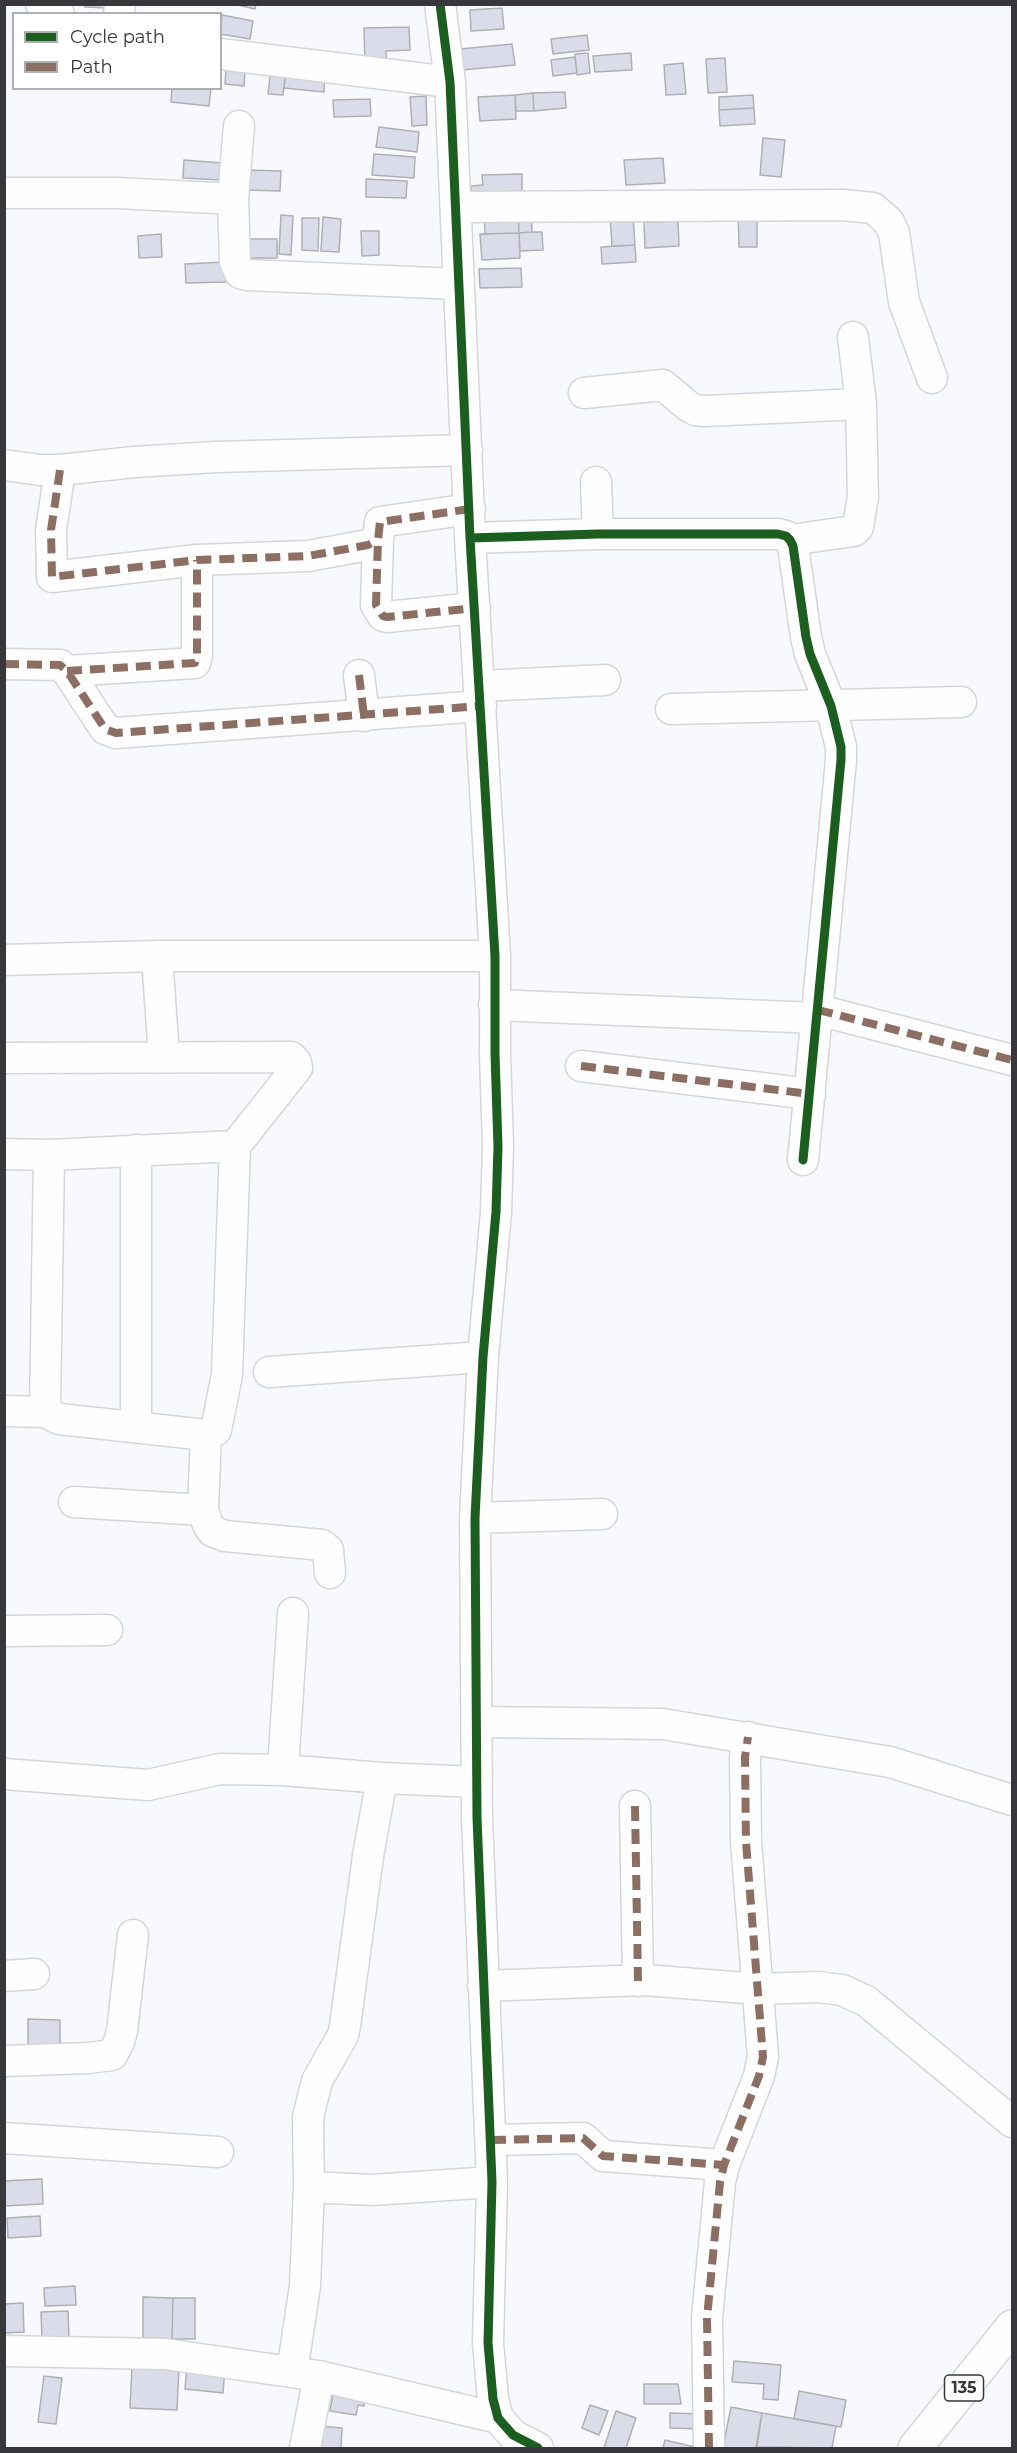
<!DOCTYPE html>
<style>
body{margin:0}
#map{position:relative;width:1017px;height:2453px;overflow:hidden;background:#f8f9fd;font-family:Montserrat,sans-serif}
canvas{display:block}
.frame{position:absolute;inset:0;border:6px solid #37373c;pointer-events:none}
.legend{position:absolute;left:12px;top:12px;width:210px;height:78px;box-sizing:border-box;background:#fff;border:2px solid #afafb1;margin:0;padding:8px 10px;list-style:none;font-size:18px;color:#37373c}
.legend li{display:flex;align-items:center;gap:12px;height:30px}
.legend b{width:30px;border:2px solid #afafb1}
</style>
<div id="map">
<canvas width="1017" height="2453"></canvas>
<div class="frame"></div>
<ul class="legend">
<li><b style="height:8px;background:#1b5e20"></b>Cycle path</li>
<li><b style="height:8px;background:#8d6e63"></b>Path</li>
</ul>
</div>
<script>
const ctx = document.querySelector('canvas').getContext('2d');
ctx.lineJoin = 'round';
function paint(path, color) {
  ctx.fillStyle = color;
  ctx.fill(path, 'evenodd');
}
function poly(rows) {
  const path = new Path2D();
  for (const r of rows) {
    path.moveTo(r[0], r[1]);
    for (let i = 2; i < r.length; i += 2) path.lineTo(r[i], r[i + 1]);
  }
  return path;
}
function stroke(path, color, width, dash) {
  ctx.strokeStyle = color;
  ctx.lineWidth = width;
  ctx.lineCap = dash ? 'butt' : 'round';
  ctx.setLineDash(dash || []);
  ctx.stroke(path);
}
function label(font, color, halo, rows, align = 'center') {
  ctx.font = font + ' Montserrat,sans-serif';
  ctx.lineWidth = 6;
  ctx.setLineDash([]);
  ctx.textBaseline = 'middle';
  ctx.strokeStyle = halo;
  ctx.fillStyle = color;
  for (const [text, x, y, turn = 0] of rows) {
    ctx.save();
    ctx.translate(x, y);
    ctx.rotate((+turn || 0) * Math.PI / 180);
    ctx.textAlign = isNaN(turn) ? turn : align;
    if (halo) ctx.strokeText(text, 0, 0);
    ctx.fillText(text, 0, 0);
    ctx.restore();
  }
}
const building = poly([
 [85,4,107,4,107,8,85,7,85,4],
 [233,4,256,4,255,9,233,4],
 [502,8,504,29,471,31,470,10,502,8],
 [222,15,253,21,250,39,220,34,222,15],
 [409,27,410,50,386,51,387,64,365,64,364,28,409,27],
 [587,35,589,50,553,54,551,39,587,35],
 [512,44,515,65,462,70,460,49,512,44],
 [588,53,590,73,577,75,575,54,588,53],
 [631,53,632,70,595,72,593,56,631,53],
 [227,56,246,58,244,86,225,84,227,56],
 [575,57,577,73,553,76,551,60,575,57],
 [725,58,727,92,708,93,706,59,725,58],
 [683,63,686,94,666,95,664,65,683,63],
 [271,67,286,68,283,95,268,94,271,67],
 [286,68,325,72,324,92,284,88,286,68],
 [172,88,211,88,209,106,171,102,172,88],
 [565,92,566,108,534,111,533,93,565,92],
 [533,93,534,111,516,111,515,95,533,93],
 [515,95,516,119,480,121,478,97,515,95],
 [753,95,754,108,719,110,719,97,753,95],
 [426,96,427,125,412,126,410,97,426,96],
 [370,99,371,116,334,117,333,100,370,99],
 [754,108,755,124,720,126,719,110,754,108],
 [379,127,419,132,417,152,376,147,379,127],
 [763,138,785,140,781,177,760,175,763,138],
 [374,154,415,157,414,178,372,175,374,154],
 [663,158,665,183,626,185,624,160,663,158],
 [184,160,222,163,221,180,183,178,184,160],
 [246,170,281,171,280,191,245,190,246,170],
 [522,174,522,195,471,201,471,186,483,185,482,175,522,174],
 [366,179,407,181,406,198,366,197,366,179],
 [518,208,519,233,485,234,484,209,518,208],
 [531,209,532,232,519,233,518,210,531,209],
 [738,209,757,209,757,247,739,247,738,209],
 [281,215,293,216,291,255,279,254,281,215],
 [633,215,635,245,612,246,610,216,633,215],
 [323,217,341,219,339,252,321,251,323,217],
 [302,218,319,218,318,251,302,250,302,218],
 [678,221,679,246,645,248,644,222,678,221],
 [361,231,379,231,379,255,362,256,361,231],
 [532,232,542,232,543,250,520,251,519,233,532,232],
 [519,233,520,258,482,260,480,234,519,233],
 [161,234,162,257,139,258,138,236,161,234],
 [244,239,277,239,277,258,244,258,244,239],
 [635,245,636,262,602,264,601,247,635,245],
 [225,262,226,282,186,283,185,264,225,262],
 [521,268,522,287,480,288,479,269,521,268],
 [28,2019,60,2020,60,2046,28,2045,28,2019],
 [42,2179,43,2204,4,2206,4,2181,42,2179],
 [40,2216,41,2236,8,2238,7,2218,40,2216],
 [75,2286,76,2305,45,2306,44,2288,75,2286],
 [143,2297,173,2298,172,2339,143,2338,143,2297],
 [173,2298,195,2298,195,2339,172,2339,173,2298],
 [23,2303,24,2332,4,2333,4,2304,23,2303],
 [68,2311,69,2338,42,2340,41,2312,68,2311],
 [734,2361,781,2365,778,2400,763,2399,764,2384,732,2382,734,2361],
 [132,2365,179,2367,177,2410,130,2408,132,2365],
 [187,2365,225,2368,223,2393,185,2389,187,2365],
 [44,2376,62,2378,56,2424,38,2422,44,2376],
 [644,2384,678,2384,681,2404,644,2404,644,2384],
 [334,2388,366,2392,364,2406,358,2405,356,2415,330,2411,334,2388],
 [799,2391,846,2400,841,2427,794,2419,799,2391],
 [590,2405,608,2411,599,2435,582,2428,590,2405],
 [731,2407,762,2413,756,2448,723,2448,731,2407],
 [616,2411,636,2418,626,2448,604,2448,616,2411],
 [670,2413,701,2414,700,2429,670,2428,670,2413],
 [762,2413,836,2426,832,2448,757,2447,762,2413],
 [320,2426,342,2428,341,2448,318,2448,320,2426],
 [665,2440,699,2448,663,2448,665,2440]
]);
const minor = poly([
 [41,4,59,14],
 [440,4,450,82,470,538,495,956,495,1054,498,1147,496,1212,483,1357,475,1518,477,1818,492,2182,488,2343,493,2399,498,2418,513,2435,538,2448],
 [119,14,120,4],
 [220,54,450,82],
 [239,126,233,199,235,262,240,273,247,275,458,284],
 [4,193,118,193,233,199],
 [456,207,842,205,873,208,889,222,894,233,904,302,932,378],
 [584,393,663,385,688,406,695,410,704,411,861,404],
 [4,465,40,470,60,470,134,462,216,457,467,450],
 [60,470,51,530,52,577,197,560,308,556,368,545,378,540],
 [596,482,598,534],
 [470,509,380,522,378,540,376,605,383,616,387,617,475,608],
 [470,538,598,534,778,534,786,536,790,540,793,546,806,637,810,654,831,706,841,747,841,760,803,1160],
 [790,540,854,531,858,527,863,497,861,404,853,337],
 [4,664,60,665,67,671,105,729,116,733,481,706],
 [67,671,195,663,197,656,197,560],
 [359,675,364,716],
 [480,686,605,680],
 [671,709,961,702],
 [157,956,164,1057],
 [4,960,157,956,495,956],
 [494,1005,817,1018],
 [818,1010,1012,1060],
 [4,1058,291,1057,296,1062,297,1068,235,1146,227,1375,216,1430,206,1435,59,1419,45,1412,4,1411],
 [581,1066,810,1094],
 [4,1154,49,1155,235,1146],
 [269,1372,483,1357],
 [45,1412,49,1155],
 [136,1427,136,1150],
 [206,1435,203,1510,208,1525,212,1531,225,1536,322,1545,328,1550,330,1573],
 [74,1502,203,1510],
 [475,1518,602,1514],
 [4,1631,107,1630],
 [477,1722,663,1724,890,1762,1012,1800],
 [283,1770,293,1613],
 [4,1774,148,1785,220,1769,283,1770,382,1778,477,1782],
 [635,1806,638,1981],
 [4,1976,34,1974],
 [483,1986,645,1980,757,1989,818,1987,842,1990,866,2001,1012,2122],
 [4,2061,88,2058,112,2055,119,2042,122,2031,133,1935],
 [4,2138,218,2152],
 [491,2140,583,2138,603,2156,724,2165],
 [309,2187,372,2190,492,2182],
 [4,2351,165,2354,319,2376,498,2418],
 [292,2372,305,2286,309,2187,308,2117,317,2081,343,2035,345,2026,368,1856,382,1778],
 [305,2448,319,2376],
 [709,2448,707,2318,720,2182,724,2165,759,2076,763,2057,746,1842,745,1757,748,1737]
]);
const major = poly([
 [915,2448,1012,2327]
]);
const quiet = poly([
 [60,470,51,530,52,577,197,560,308,556,368,545,378,540],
 [470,509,380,522,378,540,376,605,383,616,387,617,475,608],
 [4,664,60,665,67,671,105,729,116,733,481,706],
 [67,671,195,663,197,656,197,560],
 [359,675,364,716],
 [818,1010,1012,1060],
 [581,1066,810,1094],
 [635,1806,638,1981],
 [491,2140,583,2138,603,2156,724,2165],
 [709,2448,707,2318,720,2182,724,2165,759,2076,763,2057,746,1842,745,1757,748,1737]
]);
const cycleway = poly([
 [440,4,450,82,470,538,495,956,495,1054,498,1147,496,1212,483,1357,475,1518,477,1818,492,2182,488,2343,493,2399,498,2418,513,2435,538,2448],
 [470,538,598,534,778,534,786,536,790,540,793,546,806,637,810,654,831,706,841,747,841,760,803,1160]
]);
const shields = [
 [964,2388,39]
];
const shieldNames = [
 ["135",964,2388]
];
paint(building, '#dadce9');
stroke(building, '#afb0b4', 1.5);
stroke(minor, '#d5d6d9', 33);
stroke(major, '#d5d6d9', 36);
stroke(minor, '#fefeff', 30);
stroke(major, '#fefeff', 33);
stroke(quiet, '#8d6e63', 8, [15, 8]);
stroke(cycleway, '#1b5e20', 9);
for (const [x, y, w] of shields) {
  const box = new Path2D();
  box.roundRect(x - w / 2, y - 13, w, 26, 4.5);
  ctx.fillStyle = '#fff';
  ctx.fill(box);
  stroke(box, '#37373c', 1.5);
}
label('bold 16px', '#37373c', null, shieldNames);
</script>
